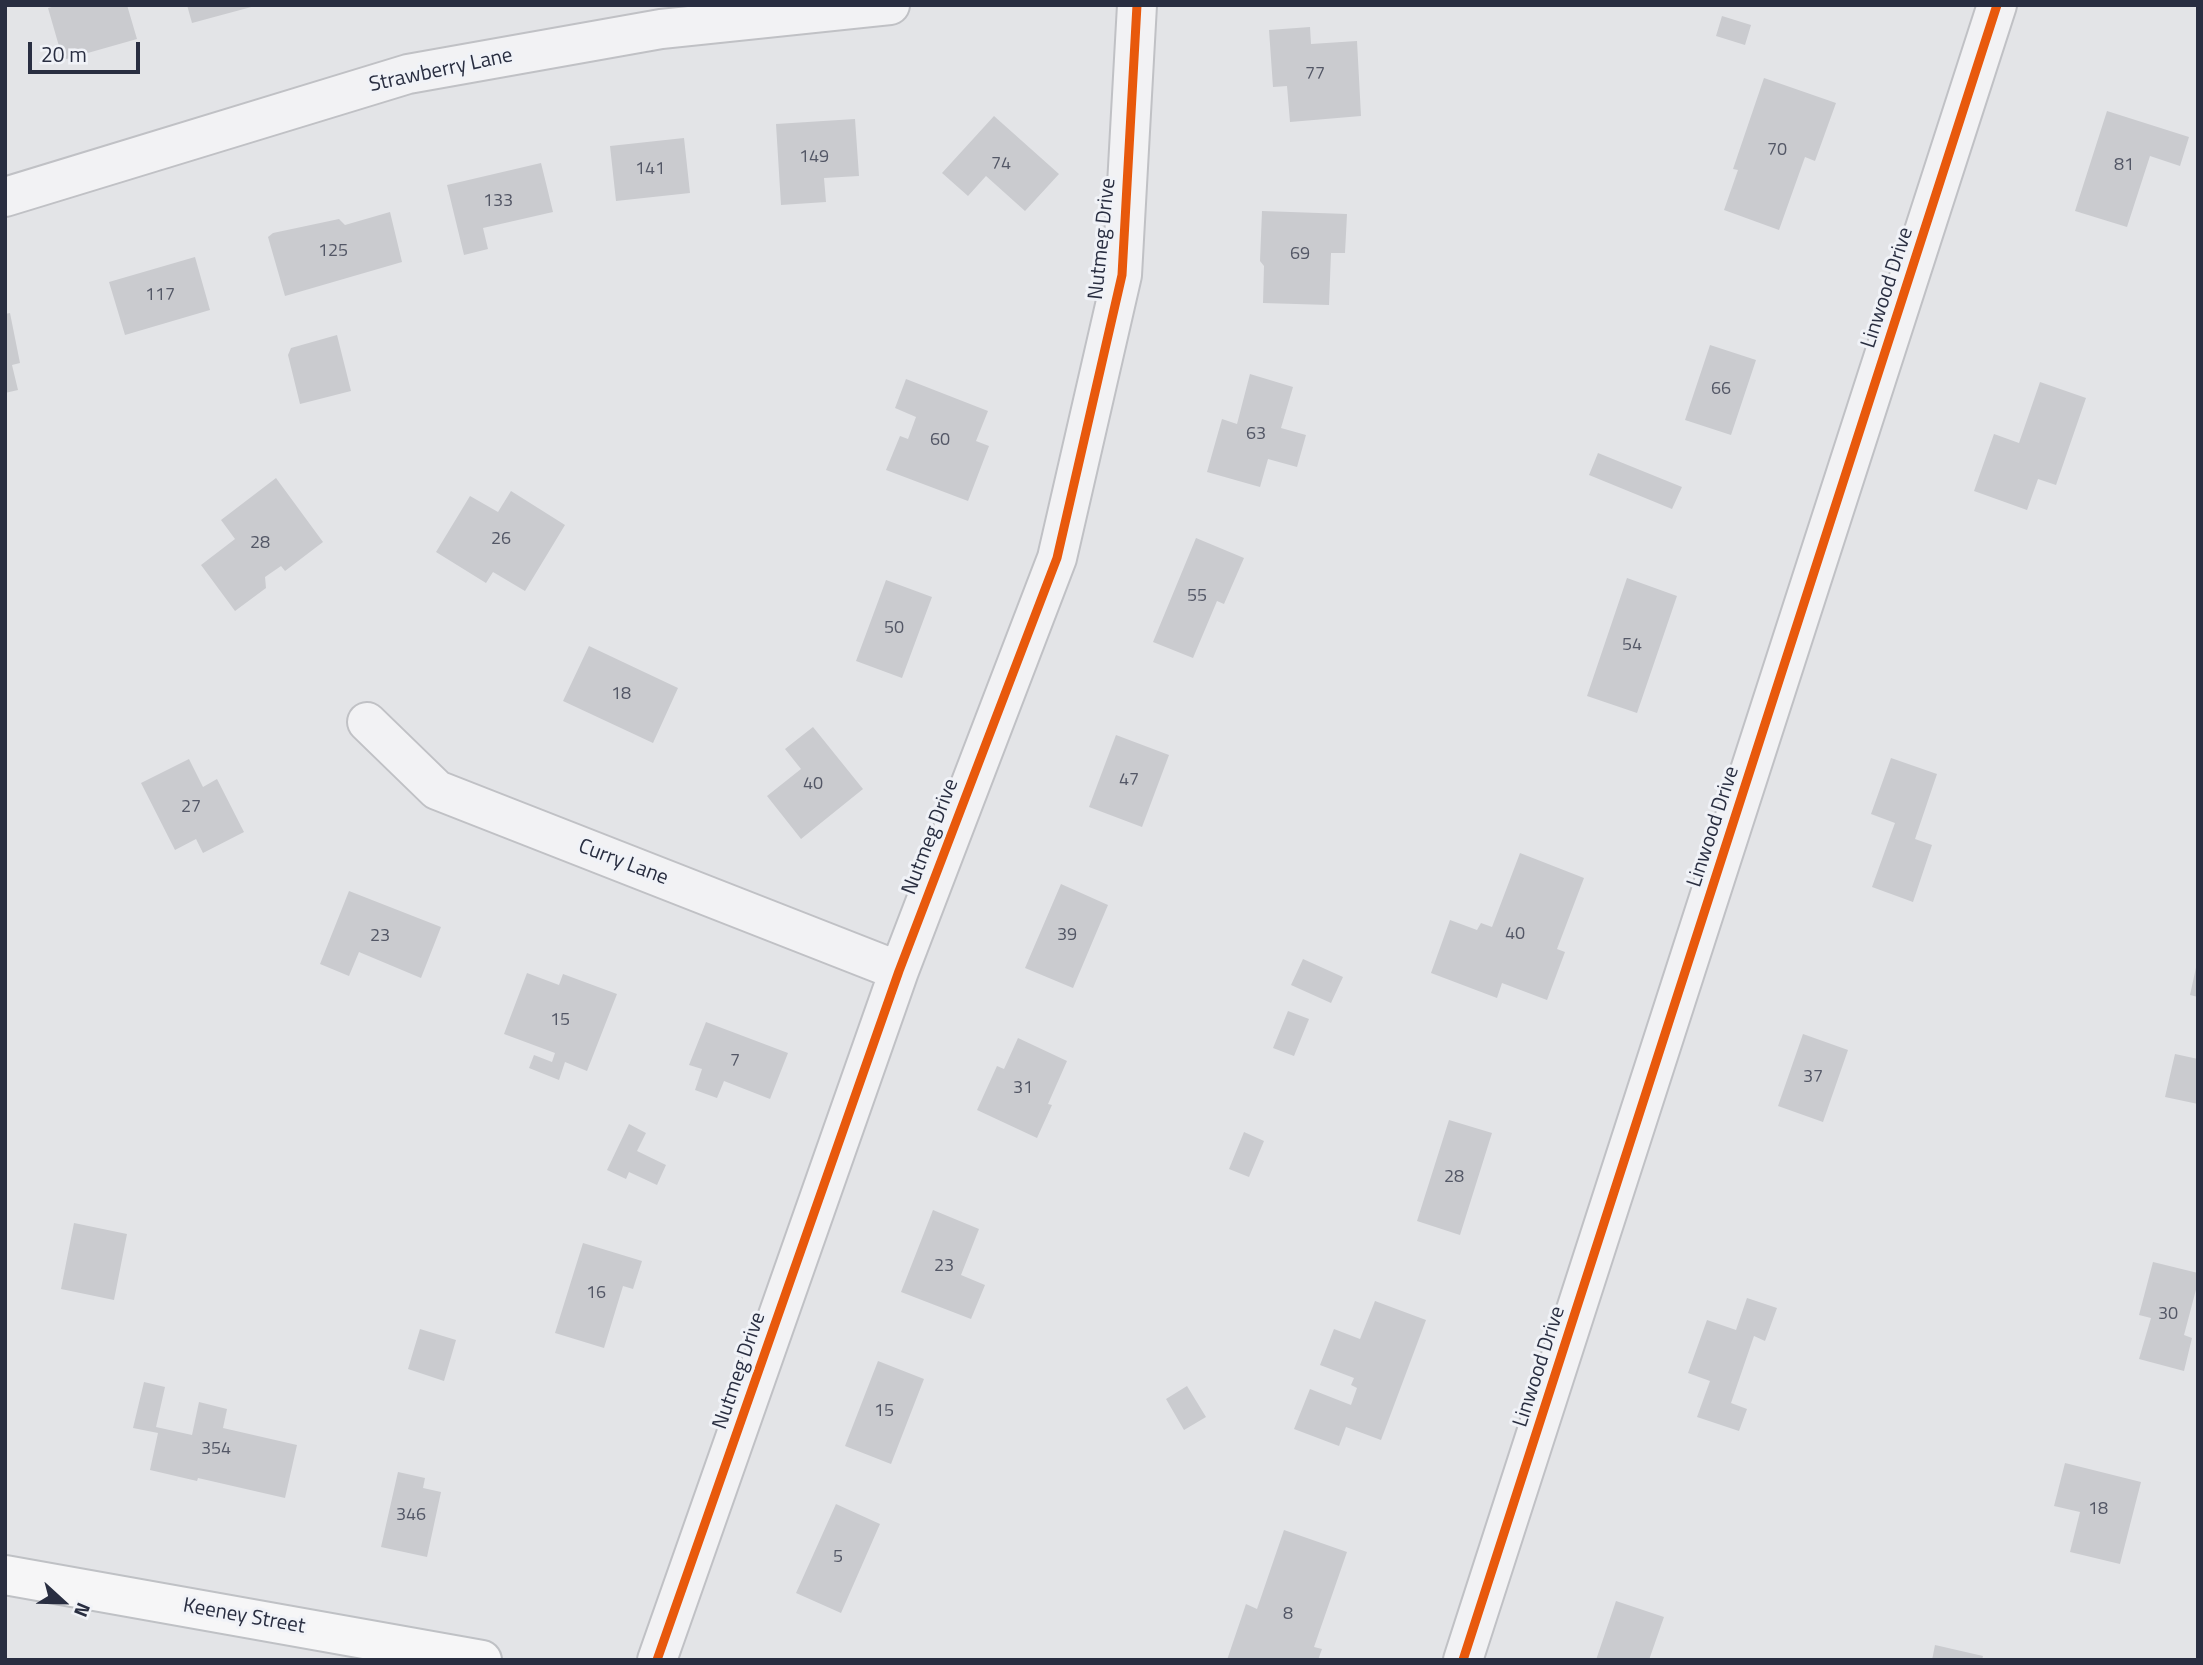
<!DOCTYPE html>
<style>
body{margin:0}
#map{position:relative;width:2203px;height:1665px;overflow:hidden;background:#e3e4e7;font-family:"Titillium Web",sans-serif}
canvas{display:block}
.frame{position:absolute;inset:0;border:7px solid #292e41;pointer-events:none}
.north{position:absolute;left:28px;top:1567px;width:70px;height:70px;-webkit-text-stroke:5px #f0f2f7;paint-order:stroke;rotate:112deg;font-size:19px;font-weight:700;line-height:28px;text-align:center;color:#292e41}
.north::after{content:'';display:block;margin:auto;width:24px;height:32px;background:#292e41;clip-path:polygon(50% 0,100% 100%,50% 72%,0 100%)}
.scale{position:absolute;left:28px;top:42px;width:112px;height:32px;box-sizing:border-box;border:4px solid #292e41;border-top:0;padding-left:9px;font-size:21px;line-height:24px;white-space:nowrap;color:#292e41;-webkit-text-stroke:5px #f0f2f7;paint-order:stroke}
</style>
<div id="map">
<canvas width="2203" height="1665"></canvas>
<div class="frame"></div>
<div class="north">N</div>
<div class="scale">20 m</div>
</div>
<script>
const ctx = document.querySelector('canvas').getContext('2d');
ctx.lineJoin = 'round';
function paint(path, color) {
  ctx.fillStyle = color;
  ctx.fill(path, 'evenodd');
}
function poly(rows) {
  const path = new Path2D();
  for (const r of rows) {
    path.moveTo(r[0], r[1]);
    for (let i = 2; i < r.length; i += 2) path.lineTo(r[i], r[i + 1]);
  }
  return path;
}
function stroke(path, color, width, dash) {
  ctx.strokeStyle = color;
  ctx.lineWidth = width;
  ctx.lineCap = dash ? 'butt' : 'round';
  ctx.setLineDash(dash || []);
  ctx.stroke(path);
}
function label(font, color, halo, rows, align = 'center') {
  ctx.font = font + ' "Titillium Web",sans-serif';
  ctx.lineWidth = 6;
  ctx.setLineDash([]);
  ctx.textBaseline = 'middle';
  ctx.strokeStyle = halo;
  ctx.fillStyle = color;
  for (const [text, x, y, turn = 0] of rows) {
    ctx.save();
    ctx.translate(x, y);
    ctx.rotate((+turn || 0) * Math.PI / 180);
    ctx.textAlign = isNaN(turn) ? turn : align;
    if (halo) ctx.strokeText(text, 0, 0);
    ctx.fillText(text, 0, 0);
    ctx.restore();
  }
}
const building = poly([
 [59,5,127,5,137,39,63,60,48,8],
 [187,5,255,5,255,6,192,23],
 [1722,16,1751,25,1745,45,1716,36],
 [1310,27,1311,44,1357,41,1361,116,1290,122,1287,86,1273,87,1269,30],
 [1764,78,1836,103,1815,161,1805,157,1779,230,1724,210,1738,170,1733,169],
 [2107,111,2189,137,2180,166,2150,156,2127,227,2075,211],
 [994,116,1059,174,1025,211,986,176,968,196,942,173],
 [855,119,859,176,824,178,826,202,781,205,776,124],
 [684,138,690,193,616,201,610,146],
 [541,163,553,212,483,228,488,249,464,255,447,185],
 [1262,211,1347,214,1345,253,1331,253,1329,305,1263,303,1264,266,1260,261],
 [390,212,402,262,285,296,268,237,273,233,339,219,345,225],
 [195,257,210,310,125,335,109,282],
 [10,313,20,363,12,365,18,390,5,393,5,314],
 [337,335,351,391,300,404,288,355,291,348],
 [1710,345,1756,360,1731,435,1685,420],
 [1250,374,1293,387,1281,428,1306,435,1297,467,1268,459,1260,487,1207,472,1222,419,1237,424],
 [906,379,988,411,976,441,989,446,968,501,886,470,900,436,908,439,916,417,895,408],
 [2040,382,2086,398,2056,485,2038,479,2027,510,1974,491,1994,434,2019,443],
 [1598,453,1682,487,1672,509,1589,475],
 [276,478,323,542,285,571,281,566,265,577,266,588,235,611,201,565,235,539,221,520],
 [511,491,565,525,525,591,493,572,486,583,436,552,470,496,498,512],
 [1196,538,1244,558,1224,604,1217,601,1193,658,1153,642],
 [1627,578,1677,596,1637,713,1587,696],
 [886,580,932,597,902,678,856,661],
 [589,646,678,688,653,743,563,701],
 [813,727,863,789,801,839,767,796,801,769,785,749],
 [1116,735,1169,755,1142,827,1089,807],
 [1891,758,1937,774,1915,839,1932,845,1913,902,1872,887,1895,823,1871,814],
 [189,759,203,787,217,779,244,832,203,853,196,839,175,850,141,783],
 [1520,853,1584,878,1557,949,1565,952,1547,1000,1502,983,1497,998,1431,973,1450,920,1477,930,1481,923,1492,927],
 [1061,884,1108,905,1073,988,1025,968],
 [349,891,441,927,421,978,359,952,349,976,320,964],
 [1303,959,1343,977,1331,1003,1291,985],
 [2197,963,2198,964,2198,997,2190,995],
 [527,973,559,985,563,974,617,994,587,1071,565,1062,559,1080,529,1068,534,1055,552,1062,555,1053,504,1034],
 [1288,1011,1309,1019,1294,1056,1273,1048],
 [706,1022,788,1053,770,1099,724,1081,717,1098,695,1090,702,1069,689,1065],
 [1803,1034,1848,1050,1823,1122,1778,1106],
 [1018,1038,1067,1061,1048,1104,1052,1105,1037,1138,977,1110,997,1066,1004,1069],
 [2175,1054,2198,1059,2198,1104,2165,1097],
 [1449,1120,1492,1133,1460,1235,1417,1221],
 [629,1124,646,1133,637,1151,666,1165,657,1185,629,1172,626,1179,607,1170],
 [1244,1132,1264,1141,1249,1177,1229,1169],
 [933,1210,979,1229,961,1275,985,1285,971,1319,901,1292],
 [74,1223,127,1234,114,1300,61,1289],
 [583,1243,642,1261,633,1289,623,1286,604,1348,555,1333],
 [2153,1262,2198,1273,2198,1282,2184,1335,2192,1338,2184,1371,2139,1359,2151,1318,2139,1315],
 [1747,1298,1777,1308,1765,1341,1754,1336,1731,1403,1747,1409,1739,1431,1697,1417,1710,1381,1688,1373,1707,1320,1736,1330],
 [1375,1301,1426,1320,1381,1440,1346,1427,1339,1446,1294,1429,1310,1389,1351,1405,1357,1388,1351,1385,1354,1378,1320,1365,1334,1329,1360,1339],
 [420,1329,456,1340,444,1381,408,1369],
 [878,1361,924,1379,891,1464,845,1446],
 [144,1382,165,1387,156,1427,192,1435,199,1402,227,1409,223,1428,297,1445,285,1498,198,1478,197,1481,150,1470,158,1433,133,1428],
 [1187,1386,1206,1417,1184,1430,1166,1399],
 [2065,1463,2141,1482,2120,1564,2070,1552,2080,1512,2054,1506],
 [398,1472,425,1478,423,1488,441,1492,427,1557,381,1547],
 [836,1504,880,1524,841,1613,796,1593],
 [1284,1530,1347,1552,1314,1647,1322,1649,1318,1660,1227,1660,1246,1604,1257,1609],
 [1616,1601,1664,1617,1649,1660,1596,1660],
 [1935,1645,1983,1656,1982,1660,1932,1660]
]);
const minor = poly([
 [5,197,408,74,661,29,890,5],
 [367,722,437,790,899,971],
 [657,1660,899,971,1057,558,1122,275,1137,5],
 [1463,1660,1997,5]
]);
const major = poly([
 [5,1575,482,1660]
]);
const cycleway = poly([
 [657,1660,899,971,1057,558,1122,275,1137,5],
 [1463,1660,1997,5]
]);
const numberNames = [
 ["77",1315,75],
 ["70",1777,151],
 ["149",814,158],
 ["74",1001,165],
 ["81",2124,166],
 ["141",650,170],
 ["133",498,202],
 ["125",333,252],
 ["69",1300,255],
 ["117",160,296],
 ["66",1721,390],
 ["63",1256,435],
 ["60",940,441],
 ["26",501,540],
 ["28",260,544],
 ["55",1197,597],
 ["50",894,629],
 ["54",1632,646],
 ["18",621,695],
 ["47",1129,781],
 ["40",813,785],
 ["27",191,808],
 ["40",1515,935],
 ["39",1067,936],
 ["23",380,937],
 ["15",560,1021],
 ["7",735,1062],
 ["37",1813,1078],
 ["31",1023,1089],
 ["28",1454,1178],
 ["23",944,1267],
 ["16",596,1294],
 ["30",2168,1315],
 ["15",884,1412],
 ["354",216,1450],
 ["18",2098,1510],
 ["346",411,1516],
 ["5",838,1558],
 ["8",1288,1615]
];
const streetNames = [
 ["Strawberry Lane",441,71,-12],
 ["Nutmeg Drive",1103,239,-84],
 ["Linwood Drive",1888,288,-72],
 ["Linwood Drive",1714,827,-72],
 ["Nutmeg Drive",931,837,-69],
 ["Curry Lane",623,863,21],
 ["Linwood Drive",1540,1367,-72],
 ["Nutmeg Drive",740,1371,-71],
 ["Keeney Street",244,1617,10]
];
paint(building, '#cacbcf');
stroke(minor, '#c0c1c5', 42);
stroke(major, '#bfc1c5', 42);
stroke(minor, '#f2f2f4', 38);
stroke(major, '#f6f6f7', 38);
stroke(cycleway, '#e8590c', 9);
label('18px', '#535766', null, numberNames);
label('21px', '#292e41', '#f0f2f7', streetNames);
</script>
